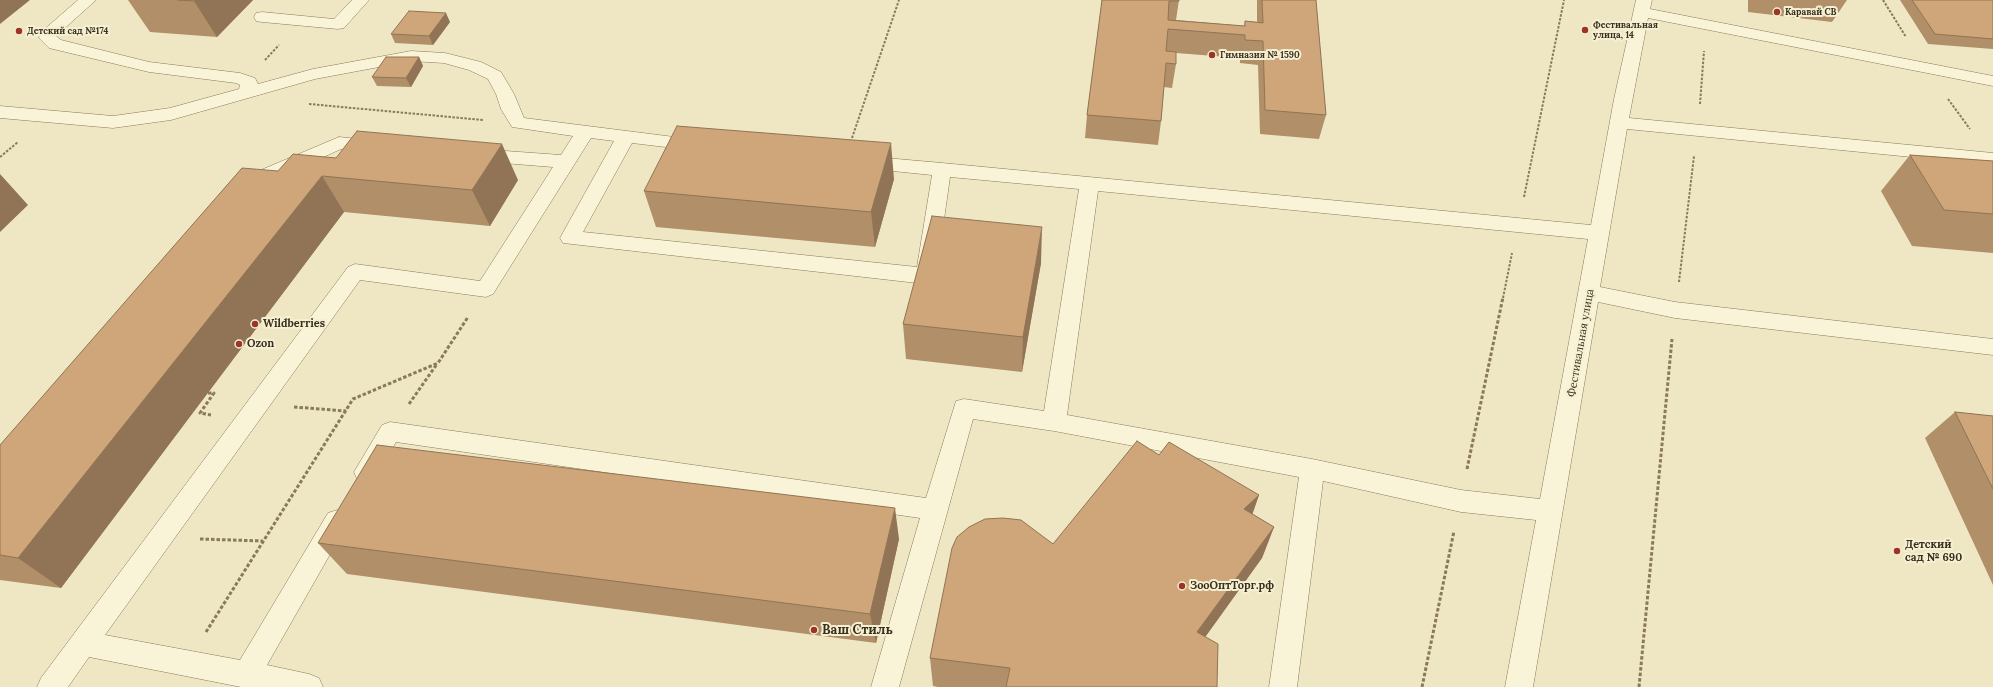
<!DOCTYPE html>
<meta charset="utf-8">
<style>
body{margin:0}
canvas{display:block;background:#efe7c4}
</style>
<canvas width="1993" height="687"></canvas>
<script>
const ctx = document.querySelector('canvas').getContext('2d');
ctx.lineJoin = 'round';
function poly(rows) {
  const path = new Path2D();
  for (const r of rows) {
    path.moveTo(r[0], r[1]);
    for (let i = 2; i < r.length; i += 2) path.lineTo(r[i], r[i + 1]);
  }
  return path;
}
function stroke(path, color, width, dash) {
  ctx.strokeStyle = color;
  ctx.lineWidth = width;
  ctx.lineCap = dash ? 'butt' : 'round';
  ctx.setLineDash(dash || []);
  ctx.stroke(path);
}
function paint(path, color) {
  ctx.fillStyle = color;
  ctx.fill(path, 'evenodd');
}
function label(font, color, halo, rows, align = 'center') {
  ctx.font = font + ' Lora,serif';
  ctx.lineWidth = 4;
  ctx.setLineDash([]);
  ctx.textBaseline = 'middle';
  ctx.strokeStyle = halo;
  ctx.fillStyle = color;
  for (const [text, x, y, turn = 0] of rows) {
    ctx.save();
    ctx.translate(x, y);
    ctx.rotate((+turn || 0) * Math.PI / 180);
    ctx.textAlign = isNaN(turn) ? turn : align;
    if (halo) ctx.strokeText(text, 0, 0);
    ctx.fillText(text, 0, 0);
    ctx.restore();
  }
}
const pathFar1 = poly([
 [1883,0,1906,37],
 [265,60,279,45],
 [1948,99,1970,129],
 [309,104,483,120],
 [1700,104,1704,51],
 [852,138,899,0],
 [0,157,18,142],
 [1524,197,1564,0],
 [1679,282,1694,156],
 [1503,298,1512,253]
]);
const path = poly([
 [208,393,214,393,200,413,211,415],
 [409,404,437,364],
 [294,407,346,411],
 [1467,469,1503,297],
 [200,539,263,541],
 [206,632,353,399,438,363,468,317],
 [1422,687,1454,531],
 [1639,687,1672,339]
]);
const minor = poly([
 [78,0,96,0,56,36,61,40,149,62,240,73,255,78,258,84,313,69,411,51,445,53,481,62,501,72,514,94,524,118,706,141,708,145,706,149,699,151,632,143,583,232,917,267,932,175,863,168,856,166,854,162,856,158,863,156,942,163,1591,225,1614,99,1636,0,1652,0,1650,9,1993,76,1993,86,1648,18,1629,118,1993,153,1993,165,1627,129,1600,287,1675,302,1993,339,1993,355,1675,318,1598,302,1533,687,1505,687,1536,520,1461,512,1323,481,1297,687,1269,687,1299,477,1054,431,973,419,899,687,871,687,920,518,396,442,375,479,366,482,357,479,354,472,382,425,390,422,926,498,956,401,964,399,1044,411,1079,189,950,177,936,276,933,281,926,284,563,243,560,238,614,141,591,138,493,294,486,297,360,280,105,635,240,660,328,513,337,510,346,513,349,521,267,665,309,674,319,678,323,687,241,687,89,657,68,687,37,687,41,678,348,267,355,264,480,281,553,167,478,161,471,159,469,155,471,151,478,149,561,155,573,136,512,127,501,109,496,94,488,79,469,70,444,63,411,61,315,79,171,120,113,128,0,118,0,106,113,116,170,108,239,89,240,85,236,83,149,72,49,48,39,38,40,33,78,0],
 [1098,191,1588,239,1540,499,1461,490,1312,459,1067,415,1098,191],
 [352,0,369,0,344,28,338,29,262,22,256,21,254,17,256,13,262,12,334,19,352,0],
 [339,137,378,141,385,143,387,147,385,151,378,153,341,149,256,188,249,189,242,188,239,183,242,178,339,137]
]);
const wall = poly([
 [128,0,253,0,217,37,150,32],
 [1102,0,1179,0,1176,20,1244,26,1245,21,1257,22,1257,0,1316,0,1326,115,1319,139,1260,134,1258,65,1240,63,1240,58,1176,53,1176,64,1172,88,1164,87,1161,121,1158,145,1085,138,1087,115],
 [1748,0,1847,0,1832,22,1748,12],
 [1900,0,1993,0,1993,49,1928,44],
 [450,22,433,45,395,43,391,34],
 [419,57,423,66,411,87,377,86,372,77],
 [1910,155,1993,161,1993,253,1912,246,1881,191],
 [278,171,518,180,490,226,344,212,61,588,0,580,0,445],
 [894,179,875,247,656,227,644,191],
 [1041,263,1022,372,906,359,903,324],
 [1955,412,1993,416,1993,585,1925,438],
 [1159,455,1259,495,1252,514,1274,527,1262,558,1205,637,1217,687,938,687,933,686,930,658,1053,544],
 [899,539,876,643,347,574,318,543]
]);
const shadedWall = poly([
 [0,0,30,0,0,24],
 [196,0,253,0,217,37,194,1],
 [446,13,450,22,433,45,429,36],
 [419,57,423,66,411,87,406,78],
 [891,143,894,179,875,247,871,212],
 [502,144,518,180,490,226,472,190],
 [0,174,28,205,0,232],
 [322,176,344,212,61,588,18,558],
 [1042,227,1041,263,1022,372,1023,337],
 [1259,495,1248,527,1244,509],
 [895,508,899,539,876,643,870,614],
 [1274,527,1262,558,1188,661,1197,632]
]);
const building = poly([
 [178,0,196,0,194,1,178,0],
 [1102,0,1179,0,1179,1,1169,1,1168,20,1245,26,1245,21,1263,23,1262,0,1316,0,1326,115,1265,110,1263,41,1245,40,1245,35,1168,29,1166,51,1176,52,1176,64,1166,63,1161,121,1087,115,1102,0],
 [1912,0,1993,0,1993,39,1935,34,1912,0],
 [409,11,446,13,429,36,391,34,409,11],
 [386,57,419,57,406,78,372,77,386,57],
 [677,126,891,143,871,212,644,191,677,126],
 [357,131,502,144,472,190,322,176,18,558,0,555,0,445,242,168,278,171,293,154,336,158,357,131],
 [1910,155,1993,161,1993,214,1944,210,1910,155],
 [932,216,1042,227,1023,337,903,324,932,216],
 [1955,412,1993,416,1993,489,1955,412],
 [1137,441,1159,455,1169,442,1259,495,1244,509,1274,527,1197,632,1218,644,1217,687,1006,687,1010,668,930,658,952,548,957,537,969,527,985,519,1003,518,1021,520,1053,544,1137,441],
 [377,445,895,508,870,614,318,543,377,445]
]);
const markers = [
 [1777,12,4,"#9a3528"],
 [1585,30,4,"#9a3528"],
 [19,31,4,"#9a3528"],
 [1212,55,4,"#9a3528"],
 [255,324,4,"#9a3528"],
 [239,344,4,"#9a3528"],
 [1897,551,4,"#9a3528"],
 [1182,586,4,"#9a3528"],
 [814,630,4,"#9a3528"]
];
const farPoinames = [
 ["Каравай СВ",1785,12],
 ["Фестивальная",1593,25],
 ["улица, 14",1593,35],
 ["Детский сад №174",27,31],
 ["Гимназия № 1590",1220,55]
];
const poiNames = [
 ["Wildberries",263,324],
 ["Ozon",247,344],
 ["Детский",1905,545],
 ["сад № 690",1905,558],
 ["ЗооОптТорг.рф",1190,586]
];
const streetNames = [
 ["Фестивальная улица",1581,343,-80]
];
const nearPoinames = [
 ["Ваш Стиль",822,630]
];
stroke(minor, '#8a795a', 1);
stroke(pathFar1, '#8a795a', 2, [2.5, 1.5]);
stroke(path, '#8a795a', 3, [3.5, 2]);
paint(minor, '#f9f3d7');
paint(wall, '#b18f68');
paint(shadedWall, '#907455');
paint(building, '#cea679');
stroke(building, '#907455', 1);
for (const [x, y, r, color] of markers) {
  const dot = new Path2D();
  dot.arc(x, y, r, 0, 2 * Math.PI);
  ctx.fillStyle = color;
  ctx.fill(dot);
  stroke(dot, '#f6f0d3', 1.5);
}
label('bold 9px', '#3a2f1e', '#f6f0d3', farPoinames, 'left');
label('bold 11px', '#3a2f1e', '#f6f0d3', poiNames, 'left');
label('11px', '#3a2f1e', '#f6f0d3', streetNames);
label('bold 13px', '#3a2f1e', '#f6f0d3', nearPoinames, 'left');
</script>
